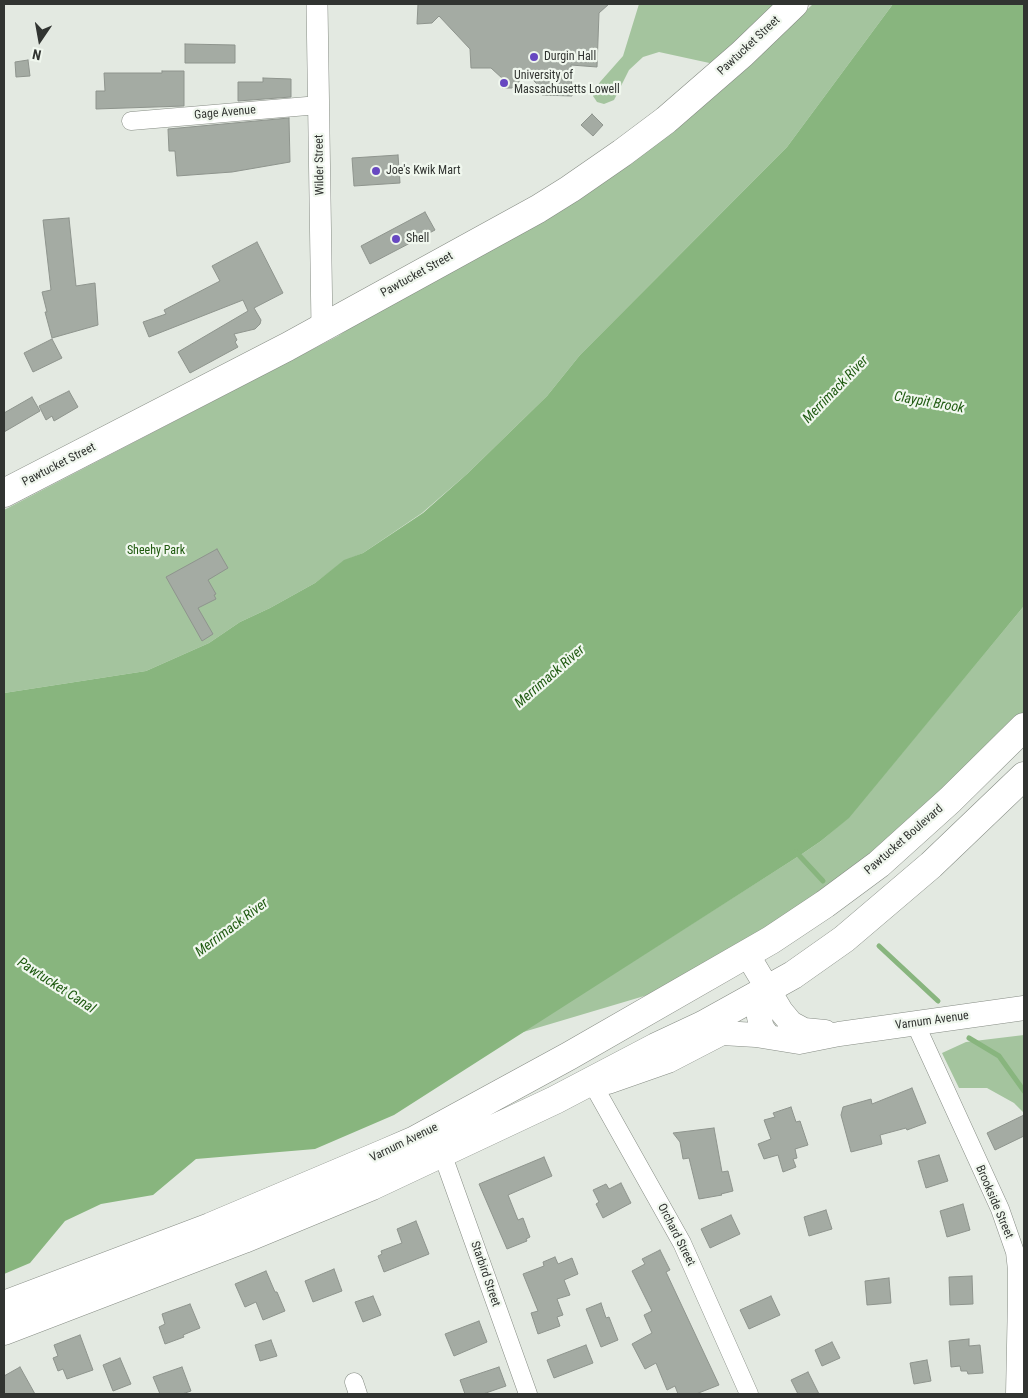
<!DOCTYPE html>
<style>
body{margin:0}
#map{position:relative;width:1028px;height:1398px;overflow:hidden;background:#e3e9e1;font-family:"Roboto Condensed",sans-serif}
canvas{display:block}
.frame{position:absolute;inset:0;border:5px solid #313431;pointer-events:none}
.north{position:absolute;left:15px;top:15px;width:50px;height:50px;-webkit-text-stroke:4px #f0f7ee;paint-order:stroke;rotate:192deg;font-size:14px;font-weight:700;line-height:20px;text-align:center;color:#313431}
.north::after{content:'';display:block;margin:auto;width:18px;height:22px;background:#313431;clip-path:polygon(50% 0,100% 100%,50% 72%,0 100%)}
</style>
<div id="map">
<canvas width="1028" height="1398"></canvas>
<div class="frame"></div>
<div class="north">N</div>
</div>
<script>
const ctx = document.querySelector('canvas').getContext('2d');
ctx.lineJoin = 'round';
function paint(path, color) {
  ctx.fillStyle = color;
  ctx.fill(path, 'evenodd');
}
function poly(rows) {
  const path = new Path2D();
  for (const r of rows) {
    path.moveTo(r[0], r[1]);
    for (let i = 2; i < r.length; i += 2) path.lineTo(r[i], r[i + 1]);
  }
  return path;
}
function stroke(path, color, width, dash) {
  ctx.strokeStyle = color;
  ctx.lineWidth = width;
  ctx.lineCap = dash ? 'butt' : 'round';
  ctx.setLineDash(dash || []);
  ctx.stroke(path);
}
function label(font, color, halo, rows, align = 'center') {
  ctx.font = font + ' "Roboto Condensed",sans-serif';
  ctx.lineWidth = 4.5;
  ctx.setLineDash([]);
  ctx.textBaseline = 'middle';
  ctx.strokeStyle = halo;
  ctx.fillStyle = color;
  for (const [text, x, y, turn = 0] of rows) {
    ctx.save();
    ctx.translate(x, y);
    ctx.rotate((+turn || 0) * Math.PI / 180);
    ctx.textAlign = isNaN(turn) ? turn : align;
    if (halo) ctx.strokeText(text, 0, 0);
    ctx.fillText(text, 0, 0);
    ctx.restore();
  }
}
const green = poly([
 [639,4,779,4,714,64,659,52,643,57,629,70,614,100,604,104,597,102,593,96,600,82,623,56],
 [813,4,893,4,787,147,580,355,547,396,467,474,422,513,363,553,344,561,315,583,270,608,240,622,209,643,146,671,4,693,4,510,338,336,776,39],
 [1024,606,1024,713,982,756,859,867,736,946,651,994,520,1033,802,854,821,841,848,818],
 [1024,1035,1024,1113,1014,1103,987,1088,959,1088,942,1053,966,1042]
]);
const water = poly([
 [893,4,1024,4,1024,606,849,818,821,841,802,854,394,1115,315,1149,196,1159,153,1195,101,1204,65,1221,30,1263,4,1274,4,693,146,671,209,643,240,622,270,608,315,583,344,560,363,553,423,513,467,474,547,396,580,355,787,147]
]);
const stream = poly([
 [796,852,823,881],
 [879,946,938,1001],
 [969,1038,999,1056,1024,1091]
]);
const building = poly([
 [418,4,609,4,599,13,597,67,571,65,572,96,542,95,542,89,527,74,512,88,502,88,503,79,491,68,471,68,470,49,439,16,432,23,417,24,418,4],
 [185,44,235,45,235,63,185,63,185,44],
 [28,60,30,76,16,77,15,62,28,60],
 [162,71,184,71,184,106,96,109,96,91,105,91,104,73,162,73,162,71],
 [263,78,291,79,291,97,238,101,238,82,263,82,263,78],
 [592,114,603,125,593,136,581,125,592,114],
 [289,118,290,162,232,172,177,176,175,151,169,151,168,129,289,118],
 [398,155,400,183,354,186,352,158,398,155],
 [425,212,435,230,370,264,361,246,425,212],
 [69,218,76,286,95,283,98,325,52,338,45,312,47,312,42,292,51,290,43,220,69,218],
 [257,242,283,293,254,308,261,320,260,324,255,329,234,334,237,340,235,342,238,347,190,373,178,352,248,311,243,300,149,337,143,322,166,314,164,310,220,281,212,266,257,242],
 [52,339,62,358,33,372,24,353,52,339],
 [69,391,78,407,54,421,52,416,46,420,39,406,69,391],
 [32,397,40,411,4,432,4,413,32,397],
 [217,549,228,568,208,580,216,594,214,595,216,599,198,608,213,634,202,641,166,577,217,549],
 [912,1088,926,1123,907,1130,906,1128,880,1135,882,1144,851,1152,841,1115,843,1107,871,1099,872,1104,912,1088],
 [791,1107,796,1122,800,1121,808,1145,795,1149,797,1158,793,1159,796,1167,783,1172,778,1155,764,1159,758,1144,771,1139,764,1120,775,1117,773,1113,791,1107],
 [1024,1115,1024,1136,995,1150,987,1133,1024,1115],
 [714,1128,722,1172,728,1171,733,1191,721,1194,722,1195,699,1199,689,1158,683,1159,680,1142,673,1133,714,1128],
 [939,1155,948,1181,926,1188,918,1161,939,1155],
 [544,1157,552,1176,508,1195,518,1220,523,1218,530,1237,526,1239,527,1241,507,1249,479,1184,544,1157],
 [621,1183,631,1203,603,1218,596,1204,599,1202,593,1190,606,1184,609,1189,621,1183],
 [963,1204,970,1230,947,1237,940,1211,963,1204],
 [826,1210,832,1229,809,1236,804,1217,826,1210],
 [731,1215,740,1234,710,1248,701,1229,731,1215],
 [416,1221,429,1254,384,1272,378,1256,382,1254,381,1251,402,1243,397,1229,416,1221],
 [660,1250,670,1270,666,1272,719,1385,696,1394,678,1394,675,1386,667,1390,656,1363,645,1369,632,1344,652,1333,644,1315,652,1311,632,1271,645,1264,642,1259,660,1250],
 [555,1257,558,1264,572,1258,578,1274,564,1280,570,1295,557,1299,563,1315,557,1317,560,1326,538,1334,531,1313,538,1311,523,1274,544,1266,543,1262,555,1257],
 [334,1269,342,1291,313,1302,305,1281,334,1269],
 [266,1271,275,1292,277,1292,285,1311,263,1320,256,1302,245,1307,235,1284,266,1271],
 [972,1276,973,1304,950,1305,949,1277,972,1276],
 [889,1278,891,1303,867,1305,865,1281,889,1278],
 [373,1296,381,1315,363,1322,355,1302,373,1296],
 [771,1296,780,1315,749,1329,740,1310,771,1296],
 [601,1303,606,1318,609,1317,618,1340,601,1347,586,1309,601,1303],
 [190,1304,200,1328,183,1335,184,1337,165,1344,159,1327,165,1324,162,1314,190,1304],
 [479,1321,487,1342,454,1356,445,1334,479,1321],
 [80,1335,93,1370,67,1379,63,1369,58,1371,53,1358,58,1356,54,1345,80,1335],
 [969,1339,969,1346,980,1345,983,1373,968,1374,967,1371,961,1371,960,1366,951,1367,949,1341,969,1339],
 [271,1340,277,1356,260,1361,255,1345,271,1340],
 [832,1342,840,1358,822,1366,815,1350,832,1342],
 [586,1345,593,1363,554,1378,547,1360,586,1345],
 [120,1358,131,1384,113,1391,103,1365,120,1358],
 [927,1360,931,1381,914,1384,910,1363,927,1360],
 [20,1367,35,1394,4,1394,4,1376,20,1367],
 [182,1367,191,1391,182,1394,160,1394,153,1377,182,1367],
 [499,1367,506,1386,483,1394,465,1394,460,1380,499,1367],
 [808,1372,819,1394,798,1394,791,1380,808,1372]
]);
const minor = poly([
 [131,121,319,105],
 [915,1023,1000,1209,1015,1252,1017,1270,1017,1297,1015,1394],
 [591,1081,682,1243,749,1394],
 [442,1153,528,1394],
 [354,1382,358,1394]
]);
const tertiary = poly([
 [317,4,322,327]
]);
const secondary = poly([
 [747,954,781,1011,791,1023,804,1030,825,1032],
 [767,988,759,1007,759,1017,762,1028,769,1037],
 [608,1082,668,1061,722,1033,756,1035,799,1042,839,1034,1024,1008]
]);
const primary = poly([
 [4,493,287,347,538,209,570,189,622,153,666,120,742,54,794,4],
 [4,1305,210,1227,385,1153,415,1140,569,1056,771,940,825,904,879,864,950,800,1024,727],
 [4,1331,244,1239,372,1186,555,1100,656,1047,703,1025,793,975,844,939,931,865,1024,776]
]);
const markers = [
 [534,57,5,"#6748c1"],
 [504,83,5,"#6748c1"],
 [376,171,5,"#6748c1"],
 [396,239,5,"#6748c1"]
];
const streetNames = [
 ["Pawtucket Street",749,46,-43],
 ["Gage Avenue",225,113,-5],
 ["Wilder Street",320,165,-91],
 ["Pawtucket Street",417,275,-29],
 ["Pawtucket Street",59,465,-27],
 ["Pawtucket Boulevard",904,840,-41],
 ["Varnum Avenue",932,1021,-8],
 ["Varnum Avenue",404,1143,-26],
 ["Brookside Street",994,1202,67],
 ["Orchard Street",676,1235,63],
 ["Starbird Street",485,1274,71]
];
const poiNames = [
 ["Durgin Hall",544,57],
 ["University of",514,76],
 ["Massachusetts Lowell",514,90],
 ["Joe's Kwik Mart",386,171],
 ["Shell",406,239]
];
const parkNames = [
 ["Sheehy Park",156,551]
];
const waterNames = [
 ["Merrimack River",836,390,-46],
 ["Claypit Brook",929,403,10],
 ["Merrimack River",550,677,-41],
 ["Merrimack River",232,928,-37],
 ["Pawtucket Canal",56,986,33]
];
paint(green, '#a4c49e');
paint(water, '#88b57e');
stroke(stream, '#88b57e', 5);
paint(building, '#a4aba3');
stroke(building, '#8e948d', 1);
stroke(minor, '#868c84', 19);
stroke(tertiary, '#868c84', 22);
stroke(secondary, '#868c84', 25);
stroke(primary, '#868c84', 29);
stroke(minor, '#fff', 18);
stroke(tertiary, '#fff', 21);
stroke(secondary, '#fff', 24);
stroke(primary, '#fff', 28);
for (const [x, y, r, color] of markers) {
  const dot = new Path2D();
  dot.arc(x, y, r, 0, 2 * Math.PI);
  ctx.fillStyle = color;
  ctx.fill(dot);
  stroke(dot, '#f0f7ee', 2);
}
label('12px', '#313431', '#f0f7ee', streetNames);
label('12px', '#313431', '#f0f7ee', poiNames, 'left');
label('12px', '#1e590e', '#f0f7ee', parkNames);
label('italic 14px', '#205b12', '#f0f7ee', waterNames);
</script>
